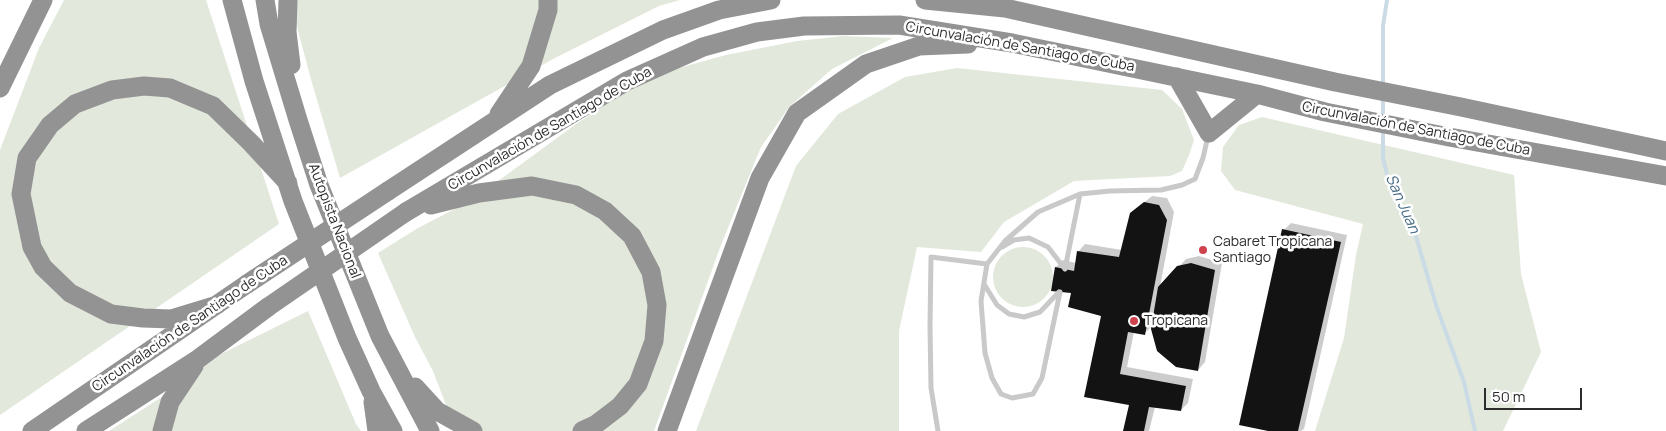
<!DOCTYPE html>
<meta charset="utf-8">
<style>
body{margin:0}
#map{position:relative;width:1666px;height:431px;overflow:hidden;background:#fff;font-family:Manrope,sans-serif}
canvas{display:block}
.scale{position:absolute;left:1484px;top:388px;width:98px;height:22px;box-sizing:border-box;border:2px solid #2c2c2c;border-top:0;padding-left:6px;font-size:15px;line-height:18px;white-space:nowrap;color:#2c2c2c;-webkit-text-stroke:4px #fff;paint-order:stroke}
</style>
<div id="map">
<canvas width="1666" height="431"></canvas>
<div class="scale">50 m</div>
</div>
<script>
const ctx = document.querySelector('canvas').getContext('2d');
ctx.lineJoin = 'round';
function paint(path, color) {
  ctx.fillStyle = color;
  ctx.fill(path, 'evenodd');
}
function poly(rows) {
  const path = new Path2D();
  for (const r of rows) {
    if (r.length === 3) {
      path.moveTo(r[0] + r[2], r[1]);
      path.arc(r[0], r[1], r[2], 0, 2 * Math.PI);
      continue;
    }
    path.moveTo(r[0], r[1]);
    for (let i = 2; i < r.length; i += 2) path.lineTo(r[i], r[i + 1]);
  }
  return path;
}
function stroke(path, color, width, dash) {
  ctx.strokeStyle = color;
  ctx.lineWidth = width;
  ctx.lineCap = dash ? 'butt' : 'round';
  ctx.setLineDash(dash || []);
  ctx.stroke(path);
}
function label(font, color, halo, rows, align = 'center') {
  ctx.font = font + ' Manrope,sans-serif';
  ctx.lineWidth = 5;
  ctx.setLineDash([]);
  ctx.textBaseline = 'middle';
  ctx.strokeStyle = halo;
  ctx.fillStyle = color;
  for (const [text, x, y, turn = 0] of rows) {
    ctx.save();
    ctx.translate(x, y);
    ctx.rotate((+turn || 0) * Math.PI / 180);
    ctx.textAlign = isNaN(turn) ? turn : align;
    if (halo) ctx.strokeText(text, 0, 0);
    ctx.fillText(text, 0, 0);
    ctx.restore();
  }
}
const green = poly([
 [64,0,206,0,279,224,0,415,0,150,39,48],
 [290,0,680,0,659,6,553,59,340,178,310,76],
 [844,36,893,38,832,69,790,106,761,147,721,245,654,431,462,431,446,405,433,371,415,337,378,253,418,228,472,200,579,122,627,91,675,69,726,55,797,41],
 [957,68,1162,90,1182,109,1194,140,1189,155,1182,171,1170,176,1074,181,1004,222,981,252,917,247,899,331,899,431,696,431,796,166,838,114,905,77],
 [1262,117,1514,175,1521,274,1541,352,1503,431,1315,431,1344,338,1356,255,1363,224,1235,190,1221,171,1223,147,1239,125],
 [1023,277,30],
 [308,311,356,424,361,431,109,431,196,375,209,360]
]);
const shadow = poly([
 [1152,196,1167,198,1174,212,1160,287,1186,259,1199,256,1222,263,1205,362,1198,370,1158,350,1151,327,1145,333,1134,332,1127,367,1193,379,1188,403,1181,410,1155,407,1149,431,1125,431,1130,404,1085,396,1103,315,1072,292,1052,290,1056,267,1063,260,1076,263,1078,252,1085,244,1122,250,1131,213],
 [1291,223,1347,235,1304,429,1301,431,1274,431,1284,230]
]);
const stream = poly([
 [1383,85,1383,26,1387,0],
 [1383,97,1383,117],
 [1383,129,1383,158,1391,190,1412,223,1436,305,1464,382,1475,431]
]);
const building = poly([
 [1144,202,1159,205,1167,220,1145,335,1128,332,1120,374,1186,386,1181,411,1149,407,1144,431,1123,431,1129,405,1084,397,1101,316,1068,307,1071,293,1051,291,1055,267,1074,271,1077,251,1119,257,1130,213],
 [1282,229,1341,242,1298,431,1268,431,1239,425],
 [1191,263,1215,270,1198,371,1176,367,1157,351,1151,329,1158,287,1177,266]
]);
const service = poly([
 [1002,247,1014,240,1029,238,1048,247,1065,269],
 [1065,269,1080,194],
 [984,284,997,305,1009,314,1024,317,1040,312,1059,292],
 [1060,292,1042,378,1033,394,1012,398,1001,394,992,378,985,353,981,301,987,264,1005,241,1038,212,1080,194,1110,191,1161,190,1182,185,1195,179,1203,158,1208,136],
 [938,431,931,388,930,327,931,257,987,264]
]);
const motorway = poly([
 [232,0,254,81,293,201,347,338,371,391,393,431],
 [265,0,269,24,298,120,319,185,380,336,430,431],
 [288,0,287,32,291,65],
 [925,0,1005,8,1335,82,1461,107,1666,151],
 [1177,77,1209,133,1257,94],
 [0,88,43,0],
 [499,114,531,66,548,10,548,0],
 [388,191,550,85,663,30,719,10,771,0],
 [431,205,479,193,532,186,576,195,605,211,632,236,651,272,657,305,654,341,638,384,620,406,595,425,582,431],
 [406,212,627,81,703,47,757,32,804,26,899,25,1012,43,1257,94,1325,112,1449,137,1666,176],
 [217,305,171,319,143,318,111,314,70,293,43,267,32,247,21,194,27,158,50,125,75,104,112,90,144,86,170,88,213,106,251,143,288,183],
 [415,387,437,411,473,431],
 [373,402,377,431],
 [32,431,247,284],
 [86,431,198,359,268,307],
 [162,431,170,402,194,366],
 [667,431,760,178,797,113,866,64,919,46,968,44]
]);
const motorwayBridge = poly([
 [247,284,388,191],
 [268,307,406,212]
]);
const markers = [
 [1203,250,5,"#ce434d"],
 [1134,321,5,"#ce434d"]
];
const streetNames = [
 ["Circunvalación de Santiago de Cuba",1020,47,10],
 ["Circunvalación de Santiago de Cuba",550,129,-30],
 ["Circunvalación de Santiago de Cuba",1416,129,11],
 ["Autopista Nacional",334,221,69],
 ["Circunvalación de Santiago de Cuba",190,324,-34]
];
const poiNames = [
 ["Cabaret Tropicana",1213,242],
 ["Santiago",1213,258],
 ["Tropicana",1144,321]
];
const waterNames = [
 ["San Juan",1402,204,66]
];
paint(green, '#e2e8db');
paint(shadow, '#0003');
stroke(stream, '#cadbe6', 4);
paint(building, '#131313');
stroke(service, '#c9c9c9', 5);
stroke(motorway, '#939393', 19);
stroke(motorwayBridge, '#939393', 19);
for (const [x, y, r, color] of markers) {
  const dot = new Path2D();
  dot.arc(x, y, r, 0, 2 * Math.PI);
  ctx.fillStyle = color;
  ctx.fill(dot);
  stroke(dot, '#fff', 2);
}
label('14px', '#2c2c2c', '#fff', streetNames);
label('14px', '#2c2c2c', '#fff', poiNames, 'left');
label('italic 15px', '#456b84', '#fff', waterNames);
</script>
